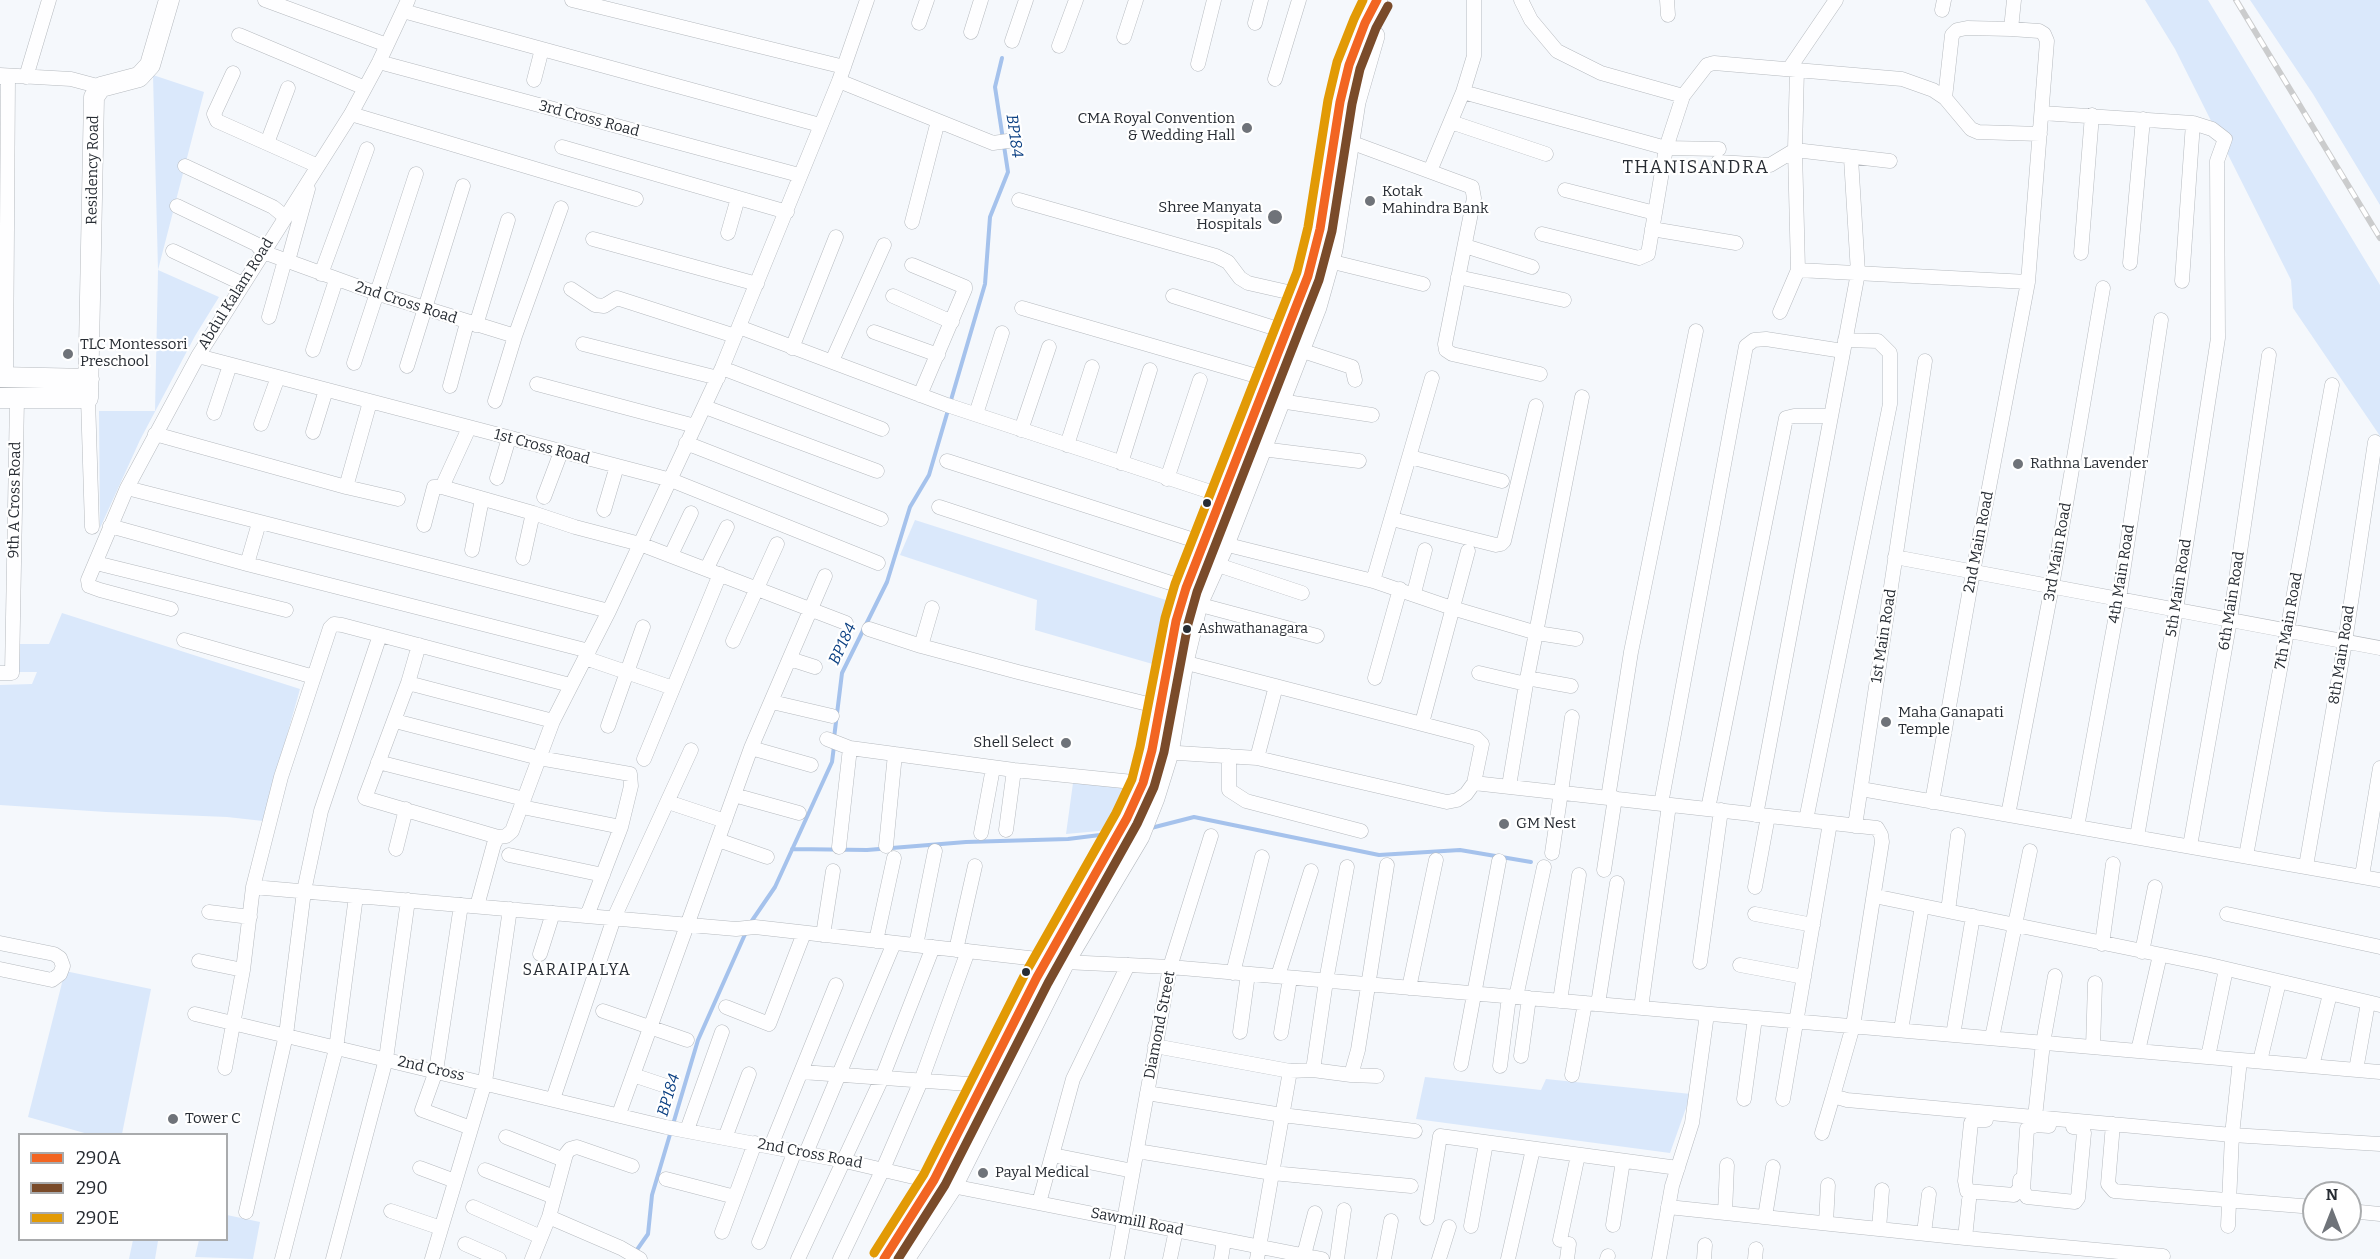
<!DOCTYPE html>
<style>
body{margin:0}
#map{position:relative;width:2380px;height:1259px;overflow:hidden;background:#f5f8fc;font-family:Bitter,serif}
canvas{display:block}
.legend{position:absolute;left:18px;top:1133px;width:210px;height:108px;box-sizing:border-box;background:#fff;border:2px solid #a9abad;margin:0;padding:8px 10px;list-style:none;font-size:18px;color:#272c33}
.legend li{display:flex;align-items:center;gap:12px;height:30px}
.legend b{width:30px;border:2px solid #a9abad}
.north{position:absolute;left:2302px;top:1181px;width:60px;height:60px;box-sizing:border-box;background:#fff;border:2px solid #a9abad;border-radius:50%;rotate:0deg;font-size:16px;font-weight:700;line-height:24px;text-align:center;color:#272c33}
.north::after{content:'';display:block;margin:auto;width:21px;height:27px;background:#6f7379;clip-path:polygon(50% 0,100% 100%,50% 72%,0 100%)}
</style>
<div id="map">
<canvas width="2380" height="1259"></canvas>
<ul class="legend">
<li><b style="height:8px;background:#f26522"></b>290A</li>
<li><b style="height:8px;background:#7a4b2a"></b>290</li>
<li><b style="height:8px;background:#e29a05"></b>290E</li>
</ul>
<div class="north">N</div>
</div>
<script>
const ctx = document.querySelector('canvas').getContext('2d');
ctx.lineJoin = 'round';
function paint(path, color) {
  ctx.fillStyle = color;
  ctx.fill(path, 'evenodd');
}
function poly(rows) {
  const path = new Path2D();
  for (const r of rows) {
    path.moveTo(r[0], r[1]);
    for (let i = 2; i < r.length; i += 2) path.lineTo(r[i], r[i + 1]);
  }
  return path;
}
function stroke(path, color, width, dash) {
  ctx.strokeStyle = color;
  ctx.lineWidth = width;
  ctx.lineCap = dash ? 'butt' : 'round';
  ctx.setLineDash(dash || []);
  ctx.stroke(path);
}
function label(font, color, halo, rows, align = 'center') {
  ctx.font = font + ' Bitter,serif';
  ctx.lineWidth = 4.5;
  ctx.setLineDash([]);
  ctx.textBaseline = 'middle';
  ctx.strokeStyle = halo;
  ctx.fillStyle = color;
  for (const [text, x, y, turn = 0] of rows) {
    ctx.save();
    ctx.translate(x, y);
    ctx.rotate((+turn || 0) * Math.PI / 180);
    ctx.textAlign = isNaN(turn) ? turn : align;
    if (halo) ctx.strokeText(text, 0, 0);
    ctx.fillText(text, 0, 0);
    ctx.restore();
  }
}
const green = poly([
 [2145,0,2208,0,2380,285,2380,436,2293,308,2291,280,2175,49],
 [2250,0,2380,0,2380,205,2313,94],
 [153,75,204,92,158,270,219,297,195,336,140,440,100,528,99,411,155,411,158,270],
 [915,520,1169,601,1159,637,1156,665,1035,630,1037,600,900,555],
 [62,613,300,689,263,821,227,817,106,812,0,805,0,685,32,684,37,672,17,672,17,644,49,644],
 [1073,783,1131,788,1110,830,1066,834],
 [65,971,151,989,122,1134,88,1134,28,1117],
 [1425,1077,1541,1090,1546,1079,1691,1094,1670,1153,1416,1119],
 [227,1215,260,1222,253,1259,195,1257,199,1240,226,1240],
 [133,1240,158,1241,155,1259,129,1259]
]);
const stream = poly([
 [834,738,842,673,887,582,910,507,929,475,985,284,990,217,1008,172,995,87,1002,58],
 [1151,828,1194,817,1379,855,1460,850,1531,862],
 [792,849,867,850,966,842,1068,839,1108,834],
 [749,925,775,887,832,762,834,746],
 [634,1254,648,1234,652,1195,698,1040,746,932]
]);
const street = poly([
 [265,0,387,45],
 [572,0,844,67],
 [1521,0,1531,20,1557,51,1601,73,1683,96,1707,65,1714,63,1902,79,1933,90,1945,98,1971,129,1978,132,2040,134],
 [1667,0,1668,15],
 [1942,10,1944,0],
 [403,11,820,125],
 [919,23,927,0],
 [1255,23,1261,0],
 [971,32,981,0],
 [239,35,365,88],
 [1124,37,1136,0],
 [1012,41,1026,0],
 [1059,46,1076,0],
 [379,62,799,175],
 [1198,64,1214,0],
 [1789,69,1836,0],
 [1797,69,1795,150,1890,161],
 [233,73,214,114,217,121,318,166],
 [0,75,71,79,101,87],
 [0,77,8,77,6,377],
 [26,77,49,0],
 [1275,79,1299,0],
 [534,80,542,49],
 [839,81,993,143,1015,140],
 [1463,92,1666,148,1719,149],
 [1945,98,1952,35,1957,30,1967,28,2011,29],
 [2042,113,2193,123,2212,129,2225,139,2217,161,2218,338,2176,610,2137,837],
 [351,114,636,199],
 [1451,122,1546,154],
 [1342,139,1472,187,1474,198,1445,344,1446,350,1452,354,1540,374],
 [267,143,288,88],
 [562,147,787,212],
 [1718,162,1770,165,1795,150,1798,270,2028,282],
 [185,166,273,207,284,216],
 [1430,171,1463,92,1474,56,1474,0],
 [1565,190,1655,213],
 [1019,200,1216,256,1228,262,1240,278,1248,283,1301,295],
 [177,206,256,244,263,252,285,260,376,293,515,336],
 [912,222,938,121],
 [1652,229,1736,243],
 [728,233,738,198],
 [1542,234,1639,258,1648,254,1666,148,1683,96],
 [593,239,757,284],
 [1465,246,1532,267],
 [173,251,243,284],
 [2081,253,2092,115],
 [288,261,308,189],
 [1329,261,1423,284],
 [2130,263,2143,119],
 [912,265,965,287,965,289,920,395],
 [321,274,367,149],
 [1458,277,1564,300],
 [2182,281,2193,123],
 [571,289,595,305,604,306,617,298,735,336],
 [893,296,952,322],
 [1173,296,1287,332],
 [1022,308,1267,379],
 [1780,312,1798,270],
 [269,317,285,260],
 [476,325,508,220],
 [739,327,947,405,1223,496],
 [874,332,938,355],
 [583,344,718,378],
 [792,348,836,237],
 [313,350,336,280],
 [1300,350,1352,367,1355,380],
 [198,356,671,480,878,563],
 [832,361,884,245],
 [354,363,416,174],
 [407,366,463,186],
 [722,368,882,429],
 [537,384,695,426],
 [450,386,467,323],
 [88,398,92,527],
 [495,401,515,336,561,208],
 [1280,401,1372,415],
 [705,407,877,471],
 [214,413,230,365],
 [976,414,1002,333],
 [261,424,278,377],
 [1021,430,1049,347],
 [313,432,326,390],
 [155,434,346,487,398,499],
 [686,443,881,519],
 [1067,445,1092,367],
 [1262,449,1359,461],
 [1410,457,1502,481],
 [947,461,1203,543],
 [1121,463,1150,370],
 [497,478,509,438],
 [1167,479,1200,380],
 [346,487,370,402],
 [442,487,469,428],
 [127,488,609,611],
 [544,497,561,452],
 [939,507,1186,588],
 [604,510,617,466],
 [1392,519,1496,545,1501,544,1504,541,1536,406],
 [424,525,434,487,442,487,533,513,575,527,640,544,846,623],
 [110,526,247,564,589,651],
 [1224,544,1373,581,1452,608,1537,633,1576,639],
 [472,550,482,499],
 [671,555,691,513],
 [1895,557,2380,648],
 [523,558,533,513],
 [96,563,286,610],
 [247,564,259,523],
 [1215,564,1302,593],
 [707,568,727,527],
 [1373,581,1432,378],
 [1414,593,1425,550],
 [1197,604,1317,636],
 [171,609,100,590,89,586,88,580,127,488,198,356,351,114,379,62,408,0],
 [869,629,921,646,1018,672,1160,707],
 [184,640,314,677],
 [733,641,777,544],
 [419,645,408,683,365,798,498,837],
 [921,646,932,608],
 [585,658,673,688],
 [790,659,815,667],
 [0,673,12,673,17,399],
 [1479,673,1526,684],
 [1375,678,1400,589],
 [1527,678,1571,686],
 [408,683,553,721],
 [772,702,832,716],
 [395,721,539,758,630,774,631,786,621,827,587,916],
 [1422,723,1468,551],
 [608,726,643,627],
 [827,739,850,748,1014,770,1143,783],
 [751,748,811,765],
 [1162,752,1257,758,1447,802,1457,800,1466,794,1474,783,1482,744,1476,738,1183,662],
 [1229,756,1229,790,1246,801,1361,831],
 [1257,758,1276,686],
 [644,759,720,574],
 [378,762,524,799],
 [1474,783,1877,828,1881,835,1882,842,1853,1026,1833,1096,1847,1100,2232,1135,2380,1144],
 [1509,786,1526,684,1582,397],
 [1861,789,2380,880],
 [734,795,799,813],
 [1608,798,1631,652,1696,331],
 [668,802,725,821],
 [1932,802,1973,572,2028,282,2047,41,2044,34,2039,31,2011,29,2014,0],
 [1661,804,1746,346,1754,340,1766,339,1843,351],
 [522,807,621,827],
 [1708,809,1786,418,1794,416,1831,416],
 [1756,815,1858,273,1851,158],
 [2008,815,2052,586,2103,288],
 [1806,820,1890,404,1890,353,1878,341,1845,340],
 [1855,826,1925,361],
 [2077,827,2119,599,2161,320],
 [1006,830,1014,770],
 [981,833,993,768],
 [718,840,767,857],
 [886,846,895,754],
 [2190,846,2230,620,2269,355],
 [839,847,850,748],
 [396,849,406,809],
 [1552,853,1572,717],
 [509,855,603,875],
 [2246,856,2332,385],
 [2306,866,2345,642,2375,442],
 [1604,870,1615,798],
 [2362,876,2380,768],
 [253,887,736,929,755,927,1064,962,1170,967,2380,1072],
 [1755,887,1768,816],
 [1874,896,2206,964,2380,1005],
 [461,905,436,1071,422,1110,471,1128],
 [477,906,494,844,498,837,506,836,512,831,553,721,609,611,722,368,839,81,867,0],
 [1948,911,1958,835],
 [209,912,250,917],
 [1755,914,1813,925],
 [2227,914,2380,947],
 [823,935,833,871],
 [876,941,894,858],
 [0,943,54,954,60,958,63,966,60,974,52,980,0,969],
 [2102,944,2113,864],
 [916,945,935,851],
 [956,950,975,866],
 [2142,952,2155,887],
 [540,954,553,913],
 [199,961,243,970],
 [1700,962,1721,810],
 [1740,965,1804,977],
 [1233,973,1262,857],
 [1278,976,1311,871],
 [1409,988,1436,860],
 [1516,997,1544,867],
 [1560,1001,1579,875],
 [1598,1004,1617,883],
 [726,1007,769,1024,804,933],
 [1641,1008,1669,805],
 [603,1011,687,1040],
 [195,1014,666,1127,845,1161,952,1186,1322,1259],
 [1901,1030,1922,906],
 [1240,1032,1248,974],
 [1281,1033,1290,978],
 [1953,1035,1973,916],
 [1992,1038,2030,851],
 [1155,1046,1290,1071,1313,1070,1351,1075,1358,1050,1387,865],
 [2093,1047,2095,983],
 [2138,1051,2160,955],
 [1521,1056,1529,998],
 [2208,1057,2226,969],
 [2260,1061,2279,982],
 [1461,1064,1499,861],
 [1500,1066,1509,997],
 [2312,1066,2330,994],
 [225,1068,243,970,253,887,281,777,330,628,334,624,342,625,570,685],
 [1313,1070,1326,981,1347,867],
 [2356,1070,2368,1003],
 [802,1072,982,1085],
 [633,1075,669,1087],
 [1351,1075,1377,1076],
 [1572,1075,1585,1003],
 [1147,1093,1282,1115,1415,1131],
 [553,1099,614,918,691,750],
 [1744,1099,1755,1018],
 [1783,1099,1830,823],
 [619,1114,751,748,825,576],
 [2035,1117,2043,1043,2055,976],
 [1986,1120,1976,1120,1971,1123,1965,1181,1967,1191,2014,1195,2020,1188,2020,1180],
 [2113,1124,2108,1184,2114,1191,2314,1207],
 [2049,1126,2036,1125,2027,1129,2023,1190,2027,1197,2075,1202,2078,1198,2084,1133,2081,1128,2073,1127,2073,1123],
 [687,1130,722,1032],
 [1822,1133,1833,1096],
 [506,1137,564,1160],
 [725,1138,749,1074],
 [771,1146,836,985],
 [1137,1151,1272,1173,1411,1186],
 [806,1153,894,943],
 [1053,1155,1133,1171],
 [420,1168,455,1181],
 [485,1170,554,1197],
 [666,1179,735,1197],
 [1039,1203,1073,1079,1128,965],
 [473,1207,541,1237],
 [1668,1207,1965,1238,2163,1256],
 [391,1211,441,1228],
 [2350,1211,2380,1214],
 [246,1212,286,1035,304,891,321,811,380,635],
 [1725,1213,1727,1165],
 [549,1217,566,1154,570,1149,577,1147,632,1166],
 [1765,1217,1773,1167],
 [1427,1218,1440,1136,1678,1168],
 [1826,1223,1828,1185],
 [1613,1225,1623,1161],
 [1471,1226,1486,1143],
 [2228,1226,2232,1135,2240,1060],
 [1879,1229,1882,1190],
 [722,1232,755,1143],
 [1924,1233,1929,1194],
 [1965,1238,1969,1200],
 [1560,1240,1578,1155],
 [759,1242,795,1151],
 [465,1244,499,1259],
 [1304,1255,1315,1213],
 [282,1259,336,1049,356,896],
 [333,1259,386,1059,408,900],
 [432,1259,485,1082,510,909],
 [532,1259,549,1217,621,1248,640,1259],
 [798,1259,882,1078,933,947],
 [840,1259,883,1169,921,1081,968,951],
 [1117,1259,1170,967,1211,836],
 [1170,1259,1176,1230],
 [1221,1259,1224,1240],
 [1257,1259,1290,1071],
 [1337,1259,1344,1210],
 [1384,1259,1391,1221],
 [1439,1259,1449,1227],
 [1508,1259,1533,1149],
 [1567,1259,1569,1244],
 [1607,1259,1608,1256],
 [1659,1259,1672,1186,1692,1123,1707,1014],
 [1704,1259,1705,1245],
 [1755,1259,1756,1249]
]);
const secondary = poly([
 [0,377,89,379],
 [0,398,88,398,94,97,101,87,139,77,150,65,169,0]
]);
const primary = poly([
 [884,1259,934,1180,1037,977,1127,818,1143,783,1152,750,1176,621,1186,588,1308,276,1320,229,1340,102,1349,65,1365,23,1377,0],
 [904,1259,952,1186,1064,962,1139,836,1154,798,1168,753,1183,662,1197,604,1224,544,1316,307,1332,250,1355,102,1374,36]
]);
const rail = poly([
 [2236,0,2380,238]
]);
const bus1 = poly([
 [884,1259,934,1180,1037,977,1127,818,1143,783,1152,750,1176,621,1186,588,1308,276,1320,229,1340,102,1349,65,1365,23,1377,0]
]);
const bus2 = poly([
 [898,1259,945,1185,1048,983,1137,824,1154,787,1164,752,1188,624,1197,592,1319,280,1332,231,1352,104,1360,69,1376,28,1388,6]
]);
const bus3 = poly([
 [874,1253,924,1174,1026,972,1116,813,1132,779,1140,747,1165,618,1175,584,1297,272,1308,227,1328,100,1337,62,1354,19,1363,0]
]);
const markers = [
 [1247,128,6,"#6f7379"],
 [1370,201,6,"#6f7379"],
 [1275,217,8,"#6f7379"],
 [68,354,6,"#6f7379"],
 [2018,464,6,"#6f7379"],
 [1207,503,5,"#272c33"],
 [1187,629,5,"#272c33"],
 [1886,722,6,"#6f7379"],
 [1066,743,6,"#6f7379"],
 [1504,824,6,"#6f7379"],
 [1026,972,5,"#272c33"],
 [173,1119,6,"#6f7379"],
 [983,1173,6,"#6f7379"]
];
const busNames = [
 ["Ashwathanagara",1198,629]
];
const streetNames = [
 ["3rd Cross Road",589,119,15],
 ["Residency Road",93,170,-89],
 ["Abdul Kalam Road",236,294,-58],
 ["2nd Cross Road",406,303,18],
 ["1st Cross Road",542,447,15],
 ["9th A Cross Road",15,500,-89],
 ["2nd Main Road",1979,542,-79],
 ["3rd Main Road",2058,552,-80],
 ["4th Main Road",2122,574,-81],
 ["5th Main Road",2179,588,-81],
 ["6th Main Road",2232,601,-81],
 ["7th Main Road",2289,621,-80],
 ["1st Main Road",1884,636,-81],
 ["8th Main Road",2342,655,-81],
 ["Diamond Street",1160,1025,-79],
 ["2nd Cross",431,1069,13],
 ["2nd Cross Road",810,1154,11],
 ["Sawmill Road",1137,1222,11]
];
const poiNames = [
 ["CMA Royal Convention",1235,119,"right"],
 ["& Wedding Hall",1235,136,"right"],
 ["Kotak",1382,192],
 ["Mahindra Bank",1382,209],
 ["Shree Manyata",1262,208,"right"],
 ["Hospitals",1262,225,"right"],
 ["TLC Montessori",80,345],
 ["Preschool",80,362],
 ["Rathna Lavender",2030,464],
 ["Maha Ganapati",1898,713],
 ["Temple",1898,730],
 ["Shell Select",1054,743,"right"],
 ["GM Nest",1516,824],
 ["Tower C",185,1119],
 ["Payal Medical",995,1173]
];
const waterNames = [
 ["BP184",1014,136,82],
 ["BP184",843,644,-65],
 ["BP184",669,1095,-73]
];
const neighbourhoodNames = [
 ["SARAIPALYA",577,971]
];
const quarterNames = [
 ["THANISANDRA",1696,168]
];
paint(green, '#dae8fb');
stroke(stream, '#a5c2ec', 4);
stroke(street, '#b6babf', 15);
stroke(secondary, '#b6babf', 21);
stroke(primary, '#b6babf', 22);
stroke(street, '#fefeff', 14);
stroke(secondary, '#fefeff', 20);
stroke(primary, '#fefeff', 21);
stroke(rail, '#cbcccd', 6);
stroke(rail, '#fff', 4, [11]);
stroke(bus1, '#f26522', 9);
stroke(bus2, '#7a4b2a', 9);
stroke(bus3, '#e29a05', 9);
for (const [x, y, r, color] of markers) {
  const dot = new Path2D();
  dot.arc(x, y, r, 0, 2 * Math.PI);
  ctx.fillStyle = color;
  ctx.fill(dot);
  stroke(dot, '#fff', 2);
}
label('14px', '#272c33', '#fff', busNames, 'left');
label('15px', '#272c33', '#fff', streetNames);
label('15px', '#272c33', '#fff', poiNames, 'left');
label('italic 16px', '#0a3f82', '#fff', waterNames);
ctx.letterSpacing = '1.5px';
label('16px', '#272c33', '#fff', neighbourhoodNames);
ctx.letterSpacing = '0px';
ctx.letterSpacing = '1.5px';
label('18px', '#272c33', '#fff', quarterNames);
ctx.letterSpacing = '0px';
</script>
